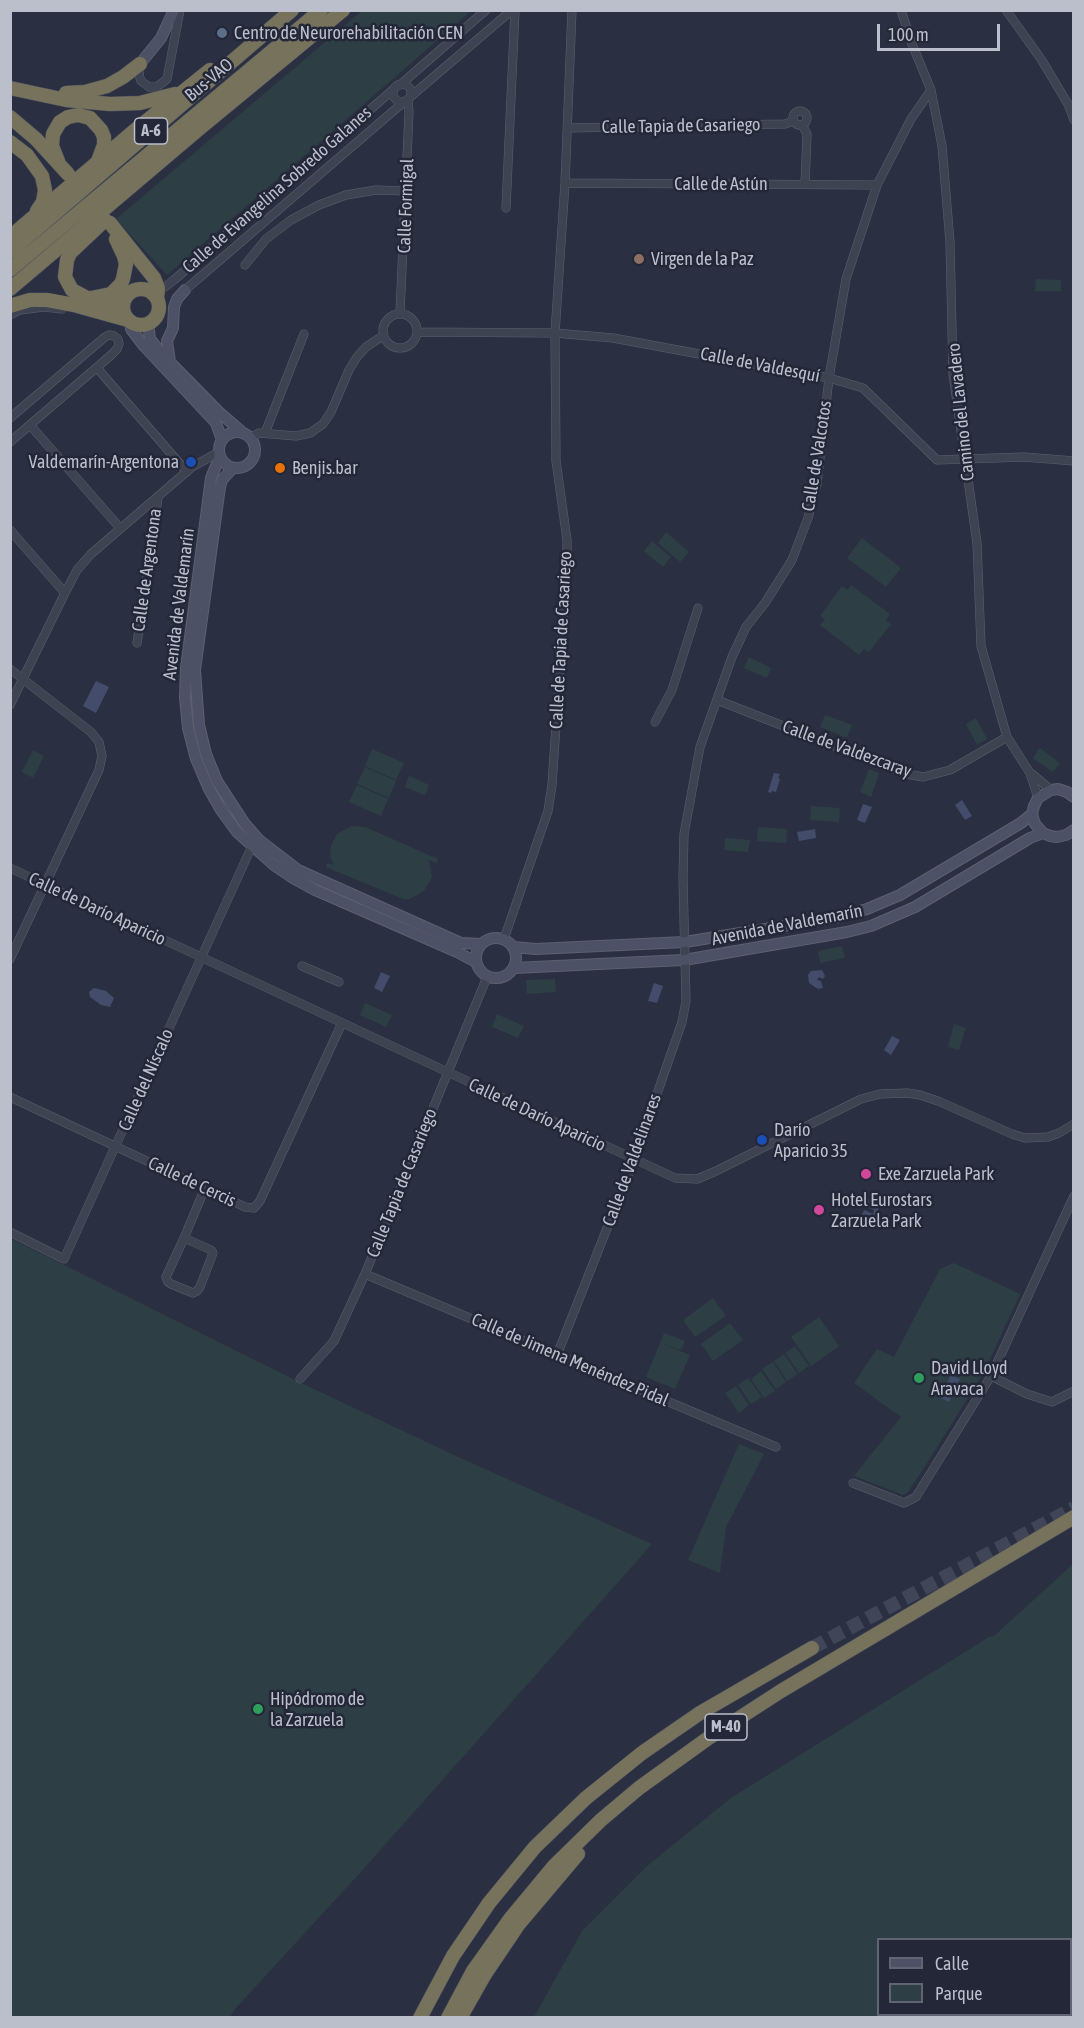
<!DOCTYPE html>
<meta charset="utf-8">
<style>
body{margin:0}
#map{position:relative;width:1084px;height:2028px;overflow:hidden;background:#2a3042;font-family:"Asap Condensed",sans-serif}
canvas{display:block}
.frame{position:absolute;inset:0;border:12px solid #bbbfcc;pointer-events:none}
.legend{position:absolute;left:877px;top:1938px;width:195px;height:78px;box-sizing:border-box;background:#232737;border:2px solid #606473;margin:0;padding:8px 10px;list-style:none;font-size:18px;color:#bbbfcc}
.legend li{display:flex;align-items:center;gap:12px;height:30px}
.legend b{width:30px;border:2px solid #606473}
.scale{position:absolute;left:877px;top:24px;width:123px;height:27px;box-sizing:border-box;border:3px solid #bbbfcc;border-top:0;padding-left:8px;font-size:18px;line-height:21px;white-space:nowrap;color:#bbbfcc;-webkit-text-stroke:4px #232737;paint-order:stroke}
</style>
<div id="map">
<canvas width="1084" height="2028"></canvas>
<div class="frame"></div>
<ul class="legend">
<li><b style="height:8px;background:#4d5165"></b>Calle</li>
<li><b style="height:16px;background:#2d3e44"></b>Parque</li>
</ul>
<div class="scale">100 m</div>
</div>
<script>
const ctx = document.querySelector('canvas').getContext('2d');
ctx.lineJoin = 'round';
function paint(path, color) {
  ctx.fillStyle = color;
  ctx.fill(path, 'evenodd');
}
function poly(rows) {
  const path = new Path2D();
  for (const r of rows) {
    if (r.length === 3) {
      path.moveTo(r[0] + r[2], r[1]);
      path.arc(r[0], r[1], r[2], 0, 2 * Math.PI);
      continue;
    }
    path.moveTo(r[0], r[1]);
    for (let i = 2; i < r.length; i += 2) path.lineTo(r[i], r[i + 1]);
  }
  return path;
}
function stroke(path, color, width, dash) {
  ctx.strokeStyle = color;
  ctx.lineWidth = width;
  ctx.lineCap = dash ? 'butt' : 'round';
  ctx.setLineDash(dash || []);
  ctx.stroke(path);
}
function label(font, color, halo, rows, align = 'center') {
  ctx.font = font + ' "Asap Condensed",sans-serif';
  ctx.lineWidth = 5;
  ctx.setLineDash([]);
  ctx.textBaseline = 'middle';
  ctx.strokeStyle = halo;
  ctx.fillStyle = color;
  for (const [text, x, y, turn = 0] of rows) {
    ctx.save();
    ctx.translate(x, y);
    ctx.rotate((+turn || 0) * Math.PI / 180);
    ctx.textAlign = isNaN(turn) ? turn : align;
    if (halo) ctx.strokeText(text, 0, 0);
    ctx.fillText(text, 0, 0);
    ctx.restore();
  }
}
const green = poly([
 [363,10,471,11,167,275,116,219],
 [1036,279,1061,280,1061,291,1035,291],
 [666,532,689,552,680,562,658,543],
 [862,538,901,568,886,587,847,558],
 [652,541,671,557,663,567,644,551],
 [851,585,890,614,886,620,891,624,869,652,864,649,859,655,820,625,825,619,820,616,842,586,848,590],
 [749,657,771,668,767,678,744,668],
 [825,715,852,725,847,738,820,727],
 [976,718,987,739,977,745,966,724],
 [1040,748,1060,763,1053,772,1033,758],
 [372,749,404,763,396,780,365,766],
 [33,750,44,756,33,778,22,772],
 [365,767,396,781,389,798,357,784],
 [869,769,879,773,871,797,860,792],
 [409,776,429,785,425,795,405,787],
 [357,785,388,799,381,816,349,802],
 [811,806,840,808,839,822,810,820],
 [352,826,365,827,438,859,436,863,429,860,432,877,424,891,410,899,403,899,326,867,327,863,334,865,330,856,331,846,337,834],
 [758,827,787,829,786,843,757,841],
 [725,838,750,840,748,852,724,850],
 [842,946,845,958,820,963,818,951],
 [555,979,556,992,527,994,526,980],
 [365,1003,392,1015,386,1027,360,1015],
 [497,1014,524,1026,518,1038,492,1027],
 [954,1024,966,1028,959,1050,948,1047],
 [10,1238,299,1382,454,1455,652,1544,359,1874,235,2009,230,2017,11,2017],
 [954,1263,1020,1294,984,1372,929,1460,908,1492,903,1495,854,1476,901,1417,854,1383,877,1349,894,1357,940,1269],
 [713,1298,726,1316,695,1337,683,1320],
 [819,1317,839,1346,811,1366,791,1337],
 [730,1323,743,1340,713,1361,701,1344],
 [664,1333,685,1341,681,1350,664,1344,690,1355,675,1389,646,1377],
 [795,1346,809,1366,799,1373,785,1353],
 [784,1354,798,1374,787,1381,774,1361],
 [773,1362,786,1382,776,1389,762,1369],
 [761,1371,775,1391,764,1398,751,1379],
 [748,1378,762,1397,751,1404,738,1385],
 [736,1386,749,1405,739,1413,725,1393],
 [739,1444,764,1454,726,1527,720,1573,688,1560],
 [1073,1564,1073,2017,534,2017,582,1931,647,1866,731,1798,989,1637,994,1636],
 [878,1940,1070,1940,1070,2014,878,2014]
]);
const water = poly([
 [96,681,109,687,96,713,83,706],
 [774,773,780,774,778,778,780,779,776,792,772,791,771,793,768,792],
 [962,800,972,816,965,820,955,805],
 [863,804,872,807,865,823,857,820],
 [815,829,816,838,799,841,797,832],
 [822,970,825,976,823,979,819,977,817,980,821,981,823,988,818,989,809,983,808,975,811,971],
 [381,972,390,976,382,992,374,988],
 [654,983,663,986,657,1003,648,1001],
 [94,988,106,991,114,998,110,1007,101,1005,90,997,89,992],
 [892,1036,900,1040,891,1055,884,1050],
 [869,1198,881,1203,869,1229,858,1224,864,1210,873,1214,874,1210,865,1206],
 [951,1375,960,1379,949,1402,938,1397,940,1394,942,1394]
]);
const highwayTunnel = poly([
 [812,1648,1074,1508]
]);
const street = poly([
 [901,10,912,44,931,90,942,146,950,242,953,374,977,543,981,646,1007,737,1030,773,1038,798],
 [1006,10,1041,59,1068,104,1074,120],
 [140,65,139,75,141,81,149,87,157,87,167,79,180,10],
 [402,93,9],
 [400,85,486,10],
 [409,98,512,10],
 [800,118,7],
 [802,125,807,134,805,184],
 [568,128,785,124,794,121],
 [565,183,877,185],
 [506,208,515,10],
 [245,265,266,239,291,220,319,205,346,195,376,190,406,191],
 [158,288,165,287,174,280,395,88],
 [185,290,405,101],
 [400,313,409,113,408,99],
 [400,331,17],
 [10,315,20,310,44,307,62,309],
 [417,332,555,333,613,338,829,378,863,388,937,460,1024,457,1074,461],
 [97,368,187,472],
 [10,418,105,337,109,335,114,336,118,339,119,344,117,349,110,356,10,442],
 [30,425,120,528],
 [265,433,304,334],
 [252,437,259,433,296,436,310,433,323,424,331,412,349,370,357,357,366,347,384,335],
 [10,530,65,593],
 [137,643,158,498],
 [10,669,91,732,99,742,102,756,99,770,10,959],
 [717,700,893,769,907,774,923,777,950,770,1007,737],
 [10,705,65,593,77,570,91,554,192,467,219,452],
 [655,722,672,690,698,608],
 [1032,774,1051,790],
 [10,868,675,1178,697,1179,714,1172,861,1099,880,1094,907,1093,920,1095,938,1101,1012,1134,1025,1138,1048,1137,1059,1133,1074,1124],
 [504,939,548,811,552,785,567,563,567,540,556,461,555,333,565,183,572,10],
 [302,966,339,982],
 [10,1097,245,1207,254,1208,260,1201,342,1023],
 [10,1232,64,1259,252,846],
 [184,1238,211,1250,213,1253,200,1287,197,1291,193,1293,171,1284,168,1282,166,1277,184,1238,205,1188],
 [365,1274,776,1447],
 [557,1355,634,1160,682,1022,686,1001,683,878,684,834,700,747,732,657,746,627,765,603,792,560,808,518,817,484,829,378,846,279,877,185,911,119,931,90],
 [991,1376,1027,1394,1052,1402,1074,1391],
 [300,1379,334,1341,365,1274,487,977],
 [853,1483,904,1503,916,1497,919,1492,991,1376,1074,1196]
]);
const secondary = poly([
 [140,64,161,38,174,10],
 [130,322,131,329,144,346,216,423,222,440],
 [148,323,150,339,161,353,219,412,241,431],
 [170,362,167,341,173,328,174,307,177,299,185,290],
 [237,450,18],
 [220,456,211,478,186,668,185,698,188,728,196,759,208,787,221,810,237,832,274,865,293,878,315,890,457,952,476,962],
 [233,468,222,480,220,487,195,670,199,725,206,754,217,781,245,824,259,840,298,870,461,943,481,944],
 [1074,797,1067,792,1058,789,1051,790,1038,798,1034,806,1032,814,1035,824,1043,833,1050,836,1057,837,1066,835,1074,830],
 [496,958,20],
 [513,947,536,949,685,942,839,917,867,909,900,895,1021,823,1032,814],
 [514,968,684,960,847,932,871,926,915,907,1030,838,1043,833]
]);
const highway = poly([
 [10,88,66,100,110,104,140,103,175,94],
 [66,93,85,92,107,86,123,77,140,64],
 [10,117,36,139,68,174],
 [10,142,27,155,42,176,45,190,43,202,37,211],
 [58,161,52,146,53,134,60,122,68,117,78,115,90,118,101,130,104,137,104,145,98,161],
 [105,220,70,253,67,260,65,277,72,290,87,298,105,305,123,304],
 [110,223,154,278,158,288,157,298],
 [10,237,134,131,210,70],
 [10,252,292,10],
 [10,270,321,10],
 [10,289,200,128,343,10],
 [141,307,18],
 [91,298,111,294,121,284,123,279,126,264,124,256,116,239],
 [10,306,30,300,47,300,74,305,128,320],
 [420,2018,453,1956,489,1903,535,1847,586,1798,642,1753,700,1713,812,1648],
 [448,2018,473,1971,510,1919,554,1866,601,1820,639,1788,707,1739,781,1691,1074,1517],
 [460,2018,485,1974,518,1925,578,1854]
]);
const markers = [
 [222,33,6,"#5c6f8a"],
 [639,259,6,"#8d6e63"],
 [191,462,6,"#1a4fb4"],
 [280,468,6,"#e8710a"],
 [762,1140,6,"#1a4fb4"],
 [866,1174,6,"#d1479c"],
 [819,1210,6,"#d1479c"],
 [919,1378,6,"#2e9e5b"],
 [258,1709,6,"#2e9e5b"]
];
const shields = [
 [151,131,33],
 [726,1727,42]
];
const shieldNames = [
 ["A-6",151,131],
 ["M-40",726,1727]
];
const poiNames = [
 ["Centro de Neurorehabilitación CEN",234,33],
 ["Virgen de la Paz",651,259],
 ["Valdemarín-Argentona",179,462,"right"],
 ["Benjis.bar",292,468],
 ["Darío",774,1130],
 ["Aparicio 35",774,1151],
 ["Exe Zarzuela Park",878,1174],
 ["Hotel Eurostars",831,1200],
 ["Zarzuela Park",831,1221],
 ["David Lloyd",931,1368],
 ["Aravaca",931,1389],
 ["Hipódromo de",270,1699],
 ["la Zarzuela",270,1720]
];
const streetNames = [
 ["Bus-VAO",209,80,-40],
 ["Calle Tapia de Casariego",681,126,-1],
 ["Calle de Astún",721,184],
 ["Calle de Evangelina Sobredo Galanes",277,190,-41],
 ["Calle Formigal",406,206,-88],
 ["Calle de Valdesquí",760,365,11],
 ["Camino del Lavadero",961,412,-96],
 ["Calle de Valcotos",817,456,-81],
 ["Calle de Argentona",147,570,-82],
 ["Avenida de Valdemarín",179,604,-83],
 ["Calle de Tapia de Casariego",561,640,-87],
 ["Calle de Valdezcaray",847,749,20],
 ["Calle de Darío Aparicio",97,909,25],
 ["Avenida de Valdemarín",787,925,-11],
 ["Calle del Níscalo",146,1080,-66],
 ["Calle de Darío Aparicio",537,1115,25],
 ["Calle de Valdelinares",632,1160,-70],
 ["Calle de Cercis",192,1182,25],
 ["Calle Tapia de Casariego",402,1183,-68],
 ["Calle de Jimena Menéndez Pidal",570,1360,23]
];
paint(green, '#2d3e44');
paint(water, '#434c6b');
stroke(highwayTunnel, '#404557', 14, [14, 7]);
stroke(street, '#5c606f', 9);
stroke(secondary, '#5c606f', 12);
stroke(highway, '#494d5c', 15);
stroke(street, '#3e4352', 8);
stroke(secondary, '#4d5165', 10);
stroke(highway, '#77725c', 14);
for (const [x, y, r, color] of markers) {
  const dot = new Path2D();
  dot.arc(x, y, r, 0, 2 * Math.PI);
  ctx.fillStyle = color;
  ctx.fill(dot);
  stroke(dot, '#232737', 2);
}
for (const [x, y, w] of shields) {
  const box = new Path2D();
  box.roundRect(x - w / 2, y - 13, w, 26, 4.5);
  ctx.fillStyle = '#232737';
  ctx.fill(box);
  stroke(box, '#bbbfcc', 1.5);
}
label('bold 16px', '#bbbfcc', null, shieldNames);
label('18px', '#bbbfcc', '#232737', poiNames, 'left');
label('18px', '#bbbfcc', '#232737', streetNames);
</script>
